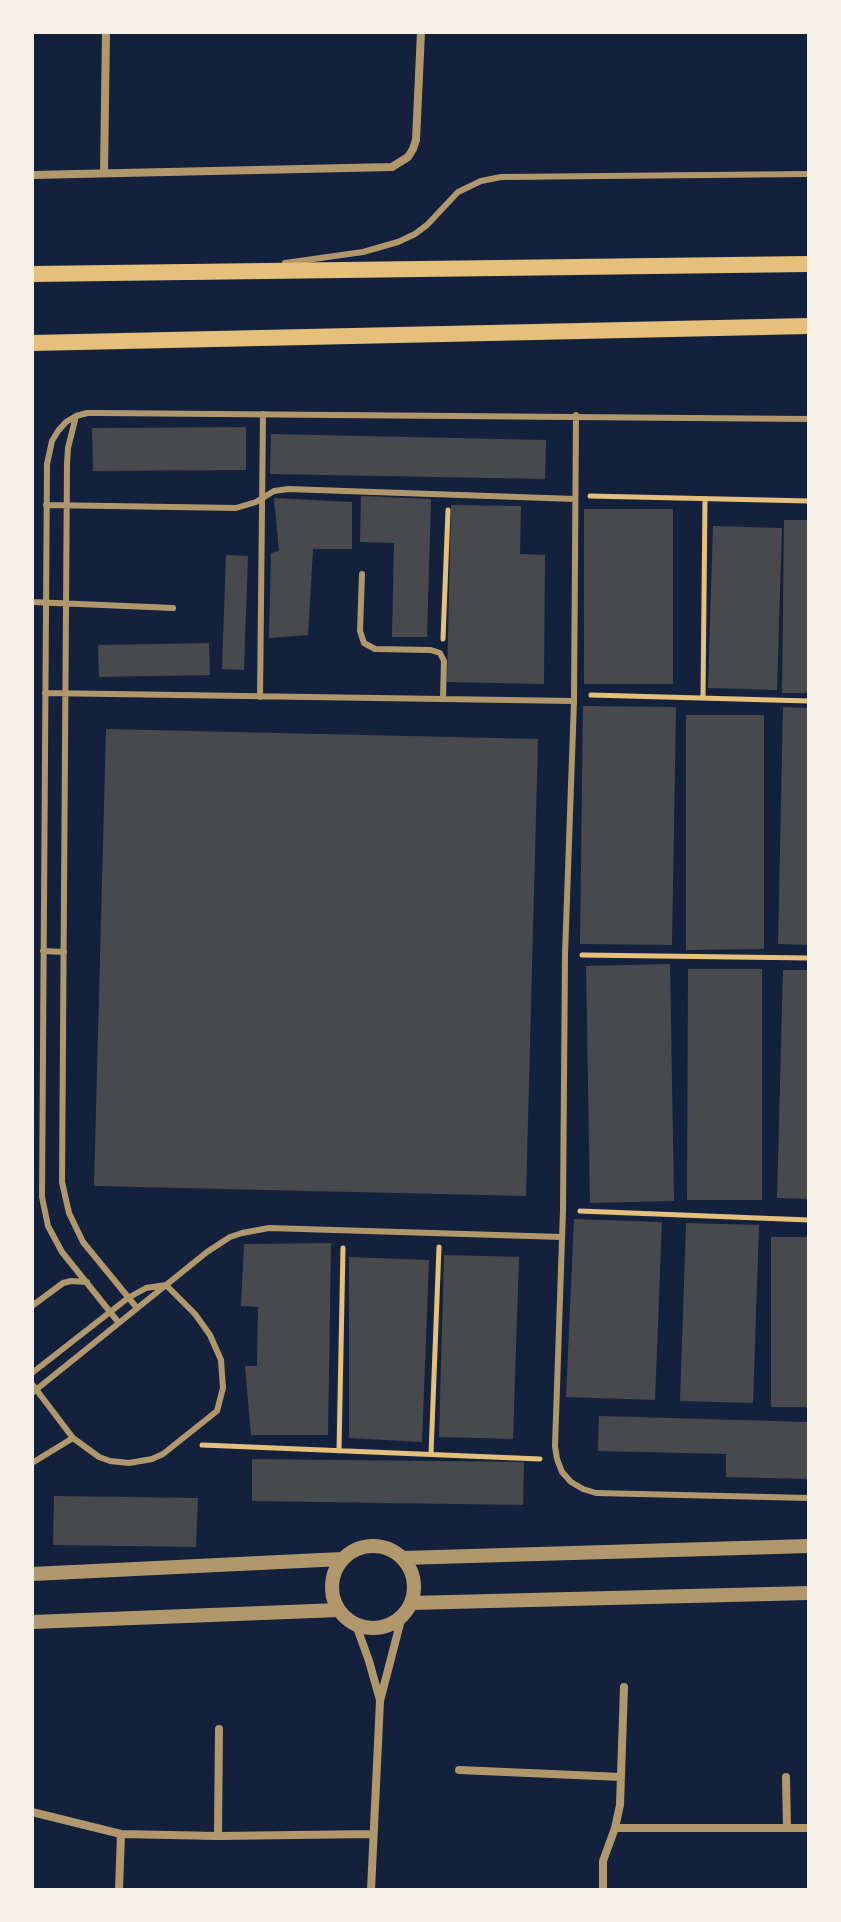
<!DOCTYPE html>
<style>
body{margin:0}
#map{position:relative;width:841px;height:1922px;overflow:hidden;background:#14213d;font-family:"Open Sans",sans-serif}
canvas{display:block}
.frame{position:absolute;inset:0;border:34px solid #f6f1e7;pointer-events:none}
</style>
<div id="map">
<canvas width="841" height="1922"></canvas>
<div class="frame"></div>
</div>
<script>
const ctx = document.querySelector('canvas').getContext('2d');
ctx.lineJoin = 'round';
function paint(path, color) {
  ctx.fillStyle = color;
  ctx.fill(path, 'evenodd');
}
function poly(rows) {
  const path = new Path2D();
  for (const r of rows) {
    if (r.length === 3) {
      path.moveTo(r[0] + r[2], r[1]);
      path.arc(r[0], r[1], r[2], 0, 2 * Math.PI);
      continue;
    }
    path.moveTo(r[0], r[1]);
    for (let i = 2; i < r.length; i += 2) path.lineTo(r[i], r[i + 1]);
  }
  return path;
}
function stroke(path, color, width, dash) {
  ctx.strokeStyle = color;
  ctx.lineWidth = width;
  ctx.lineCap = dash ? 'butt' : 'round';
  ctx.setLineDash(dash || []);
  ctx.stroke(path);
}
const building = poly([
 [246,427,246,470,93,471,92,428],
 [271,434,546,440,545,479,270,474],
 [361,496,431,499,427,637,392,637,394,543,360,542],
 [274,498,352,502,352,549,313,549,308,635,269,638,271,553,279,551],
 [451,505,521,506,520,554,545,555,544,684,447,682],
 [584,509,673,509,673,684,584,684],
 [784,520,809,520,809,693,782,693],
 [713,526,782,528,777,690,708,688],
 [226,555,248,556,244,670,222,669],
 [209,643,210,675,99,677,98,645],
 [583,706,676,707,672,945,580,944],
 [783,707,809,708,809,945,778,944],
 [686,715,764,715,764,949,686,950],
 [106,729,538,739,526,1196,94,1186],
 [670,964,674,1201,590,1203,586,966],
 [688,969,762,969,762,1200,687,1200],
 [783,970,809,970,809,1199,777,1198],
 [574,1219,662,1222,655,1400,566,1397],
 [686,1223,759,1225,753,1403,680,1401],
 [771,1237,809,1237,809,1407,771,1407],
 [331,1243,328,1435,251,1435,245,1366,257,1366,258,1307,241,1306,244,1244],
 [444,1255,519,1257,513,1439,439,1437],
 [349,1257,429,1260,422,1442,349,1438],
 [599,1416,809,1422,809,1479,726,1477,726,1454,598,1451],
 [252,1459,524,1462,523,1505,252,1501],
 [54,1496,198,1498,196,1547,53,1545]
]);
const path = poly([
 [590,496,809,501],
 [443,639,448,510],
 [591,695,809,701],
 [703,698,705,499],
 [582,955,809,958],
 [580,1211,809,1220],
 [202,1445,540,1459],
 [339,1451,343,1248],
 [431,1454,439,1247]
]);
const service = poly([
 [285,263,363,252,398,242,415,234,427,225,458,192,481,181,501,177,809,174],
 [576,415,574,701,565,955,563,1210,555,1446,557,1459,562,1472,571,1482,583,1489,596,1493,809,1498],
 [76,416,68,448,67,464,62,1182,69,1213,83,1242,137,1308],
 [46,505,236,508,256,502,274,491,288,489,575,499],
 [362,574,360,631,364,643,375,649,431,650,440,653,444,661,443,699],
 [32,602,173,608],
 [45,693,574,701],
 [260,697,263,414],
 [43,951,64,952],
 [32,1306,63,1283,71,1281,87,1282],
 [119,1323,62,1252,48,1226,42,1197,47,464,52,441,58,431,66,422,76,416,87,413,99,413,809,419],
 [32,1373,128,1298,146,1288,166,1285],
 [32,1384,73,1438,99,1457,110,1461,129,1463,152,1459,163,1454,217,1411,223,1388,221,1360,210,1335,195,1314,166,1285],
 [32,1393,207,1252,230,1237,242,1233,269,1228,562,1237],
 [32,1463,73,1438]
]);
const minor = poly([
 [104,173,106,32],
 [32,175,392,167,408,157,413,149,416,140,421,32],
 [356,1625,369,1661,380,1700],
 [459,1770,621,1777],
 [786,1777,787,1828],
 [32,1812,121,1834,218,1836,373,1834],
 [615,1828,809,1828],
 [218,1836,219,1729],
 [119,1890,121,1834],
 [371,1890,380,1701,402,1616],
 [603,1890,603,1861,615,1828,620,1805,624,1687]
]);
const tertiary = poly([
 [373,1587,41],
 [403,1558,809,1546],
 [32,1574,342,1559],
 [411,1603,809,1593],
 [32,1622,339,1610]
]);
const secondary = poly([
 [32,274,809,264],
 [32,343,809,326]
]);
paint(building, '#48494c');
stroke(path, '#e5c07b', 5);
stroke(service, '#b1986c', 6);
stroke(minor, '#b1986c', 8);
stroke(tertiary, '#b1986c', 14);
stroke(secondary, '#e5c07b', 16);
</script>
